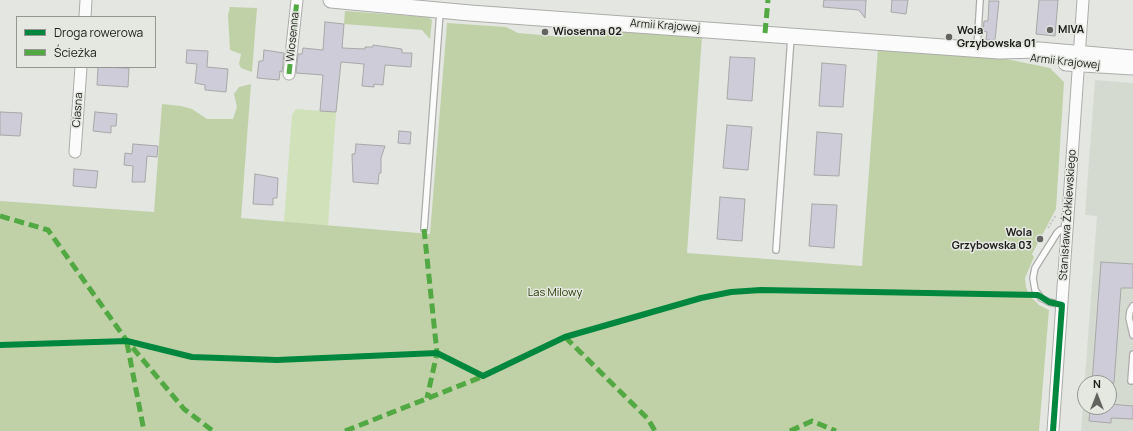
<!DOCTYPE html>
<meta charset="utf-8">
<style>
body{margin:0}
#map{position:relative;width:1133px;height:431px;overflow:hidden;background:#e4e6e2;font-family:Manrope,sans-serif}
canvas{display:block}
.legend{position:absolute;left:16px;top:16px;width:140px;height:52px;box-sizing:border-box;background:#e5e7e1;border:1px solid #959692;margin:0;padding:5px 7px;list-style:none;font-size:12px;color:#1c1d1b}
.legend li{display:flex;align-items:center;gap:8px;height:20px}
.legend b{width:20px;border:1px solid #959692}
.north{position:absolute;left:1077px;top:375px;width:40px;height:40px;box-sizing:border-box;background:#e5e7e1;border:1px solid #959692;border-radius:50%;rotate:0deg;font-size:11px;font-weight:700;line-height:16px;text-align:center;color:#1c1d1b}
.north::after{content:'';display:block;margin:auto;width:14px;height:18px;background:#626361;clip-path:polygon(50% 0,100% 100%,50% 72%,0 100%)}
</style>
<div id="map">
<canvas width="1133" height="431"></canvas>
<ul class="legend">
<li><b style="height:5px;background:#00873e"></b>Droga rowerowa</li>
<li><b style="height:5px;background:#52a943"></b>Ścieżka</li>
</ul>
<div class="north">N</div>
</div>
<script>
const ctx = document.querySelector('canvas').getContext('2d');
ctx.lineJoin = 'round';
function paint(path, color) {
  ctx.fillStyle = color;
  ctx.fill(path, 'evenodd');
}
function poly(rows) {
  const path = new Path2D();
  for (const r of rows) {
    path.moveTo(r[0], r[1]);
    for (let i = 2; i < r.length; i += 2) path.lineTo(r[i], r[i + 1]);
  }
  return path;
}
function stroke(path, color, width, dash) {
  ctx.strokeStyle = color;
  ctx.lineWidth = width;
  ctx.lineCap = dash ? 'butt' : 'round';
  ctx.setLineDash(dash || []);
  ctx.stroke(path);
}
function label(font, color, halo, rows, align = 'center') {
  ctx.font = font + ' Manrope,sans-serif';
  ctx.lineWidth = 3;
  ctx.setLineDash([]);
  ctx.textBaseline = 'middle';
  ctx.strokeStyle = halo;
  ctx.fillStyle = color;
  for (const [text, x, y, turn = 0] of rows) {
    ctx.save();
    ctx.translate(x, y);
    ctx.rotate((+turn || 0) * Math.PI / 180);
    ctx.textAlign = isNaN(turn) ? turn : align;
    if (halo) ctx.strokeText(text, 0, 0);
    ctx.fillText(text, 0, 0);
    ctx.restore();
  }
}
const built = poly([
 [1095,80,1133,83,1133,431,1081,431,1097,216,1085,215],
 [1085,383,1109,383,1109,407,1085,407]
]);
const green = poly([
 [296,109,336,112,328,226,284,222,292,115]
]);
const forest = poly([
 [230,7,257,8,252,72,241,68,239,64,241,54,230,50,228,15],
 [345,11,428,17,432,20,430,39,422,30,344,24],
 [447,23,506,27,518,33,564,37,582,29,702,36,687,253,862,266,878,48,1001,58,1050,68,1064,82,1056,209,1032,254,1034,257,1025,278,1026,287,1030,296,1039,305,1049,310,1039,431,0,431,0,201,154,212,162,104,181,106,192,109,207,119,233,119,237,107,234,94,239,87,251,84,241,218,430,234]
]);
const building = poly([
 [824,0,866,0,865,18,859,10,823,7,824,0],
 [892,0,908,0,906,14,891,12,892,0],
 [1039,0,1058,0,1055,36,1036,34,1039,0],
 [989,1,999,1,995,40,986,40,987,32,983,31,984,21,988,21,989,1],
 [325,22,344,24,342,48,365,49,365,47,373,47,373,45,402,49,402,53,412,53,411,67,385,65,383,85,374,84,374,87,362,86,364,64,341,62,336,112,320,111,323,75,296,73,298,54,302,54,303,48,323,50,325,22],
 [187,50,208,51,207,67,228,69,226,92,205,90,205,85,195,83,197,64,186,63,187,50],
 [264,50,284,53,282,72,280,71,279,80,257,78,259,61,263,61,264,50],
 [730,57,755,58,752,101,727,99,730,57],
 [822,63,846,65,843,107,819,106,822,63],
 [98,67,129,68,128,87,97,85,98,67],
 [0,112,22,113,20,136,0,135,0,112],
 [95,112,117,114,116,126,111,126,111,133,93,131,95,112],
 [727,125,752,127,748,170,723,168,727,125],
 [399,131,411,132,410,144,398,143,399,131],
 [817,132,842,134,839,176,814,175,817,132],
 [133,144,158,146,157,157,147,156,145,182,132,182,133,166,124,165,125,153,132,154,133,144],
 [356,144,385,146,381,158,381,173,379,173,378,184,353,182,352,154,355,154,356,144],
 [74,169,98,171,96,188,73,186,74,169],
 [255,174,278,178,277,198,273,198,273,205,253,204,255,174],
 [720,197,745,199,742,241,717,239,720,197],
 [812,204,837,205,834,248,809,246,812,204],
 [1101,262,1133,264,1133,288,1121,288,1114,383,1092,383,1101,262],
 [1109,404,1133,406,1133,419,1111,418,1111,423,1089,421,1090,407,1109,407,1109,404]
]);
const path = poly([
 [1048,228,1056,215]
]);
const lane = poly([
 [977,49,980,0],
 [424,229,440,12],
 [776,250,791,37],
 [1062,305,1049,302,1041,298,1035,290,1033,278,1035,268,1057,233,1060,230,1066,228],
 [1133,306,1130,311,1129,318,1133,335],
 [1131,381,1133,354]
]);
const street = poly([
 [85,17,86,0],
 [289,74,297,0],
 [75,152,81,67],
 [1053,431,1083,0]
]);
const secondary = poly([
 [331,0,470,13,999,51,1039,50,1133,58],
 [1066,63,1133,67]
]);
const quiet = poly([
 [765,33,768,0],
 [289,74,297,0],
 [0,216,48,230,127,341,184,409,213,431],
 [424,229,437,353,427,398],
 [565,337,648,419,655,431],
 [127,343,144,431],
 [345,431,484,376],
 [790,431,812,421,836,431]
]);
const cycleway = poly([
 [0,345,127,341,192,357,277,360,437,353,483,376,565,337,701,298,731,292,761,290,1038,295,1049,302,1062,305,1053,431]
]);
const markers = [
 [1050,30,4,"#626361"],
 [545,32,4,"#626361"],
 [949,37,4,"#626361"],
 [1040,239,4,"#626361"]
];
const streetNames = [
 ["Armii Krajowej",665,26,4],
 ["Wiosenna",293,37,-84],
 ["Armii Krajowej",1065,62,6],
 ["Ciasna",78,110,-86],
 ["Stanisława Żółkiewskiego",1068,215,-86]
];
const poiNames = [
 ["MIVA",1058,30],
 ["Wola",957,31],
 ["Grzybowska 01",957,44],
 ["Wiosenna 02",553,32],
 ["Wola",1032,233,"right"],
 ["Grzybowska 03",1032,246,"right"]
];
const parkNames = [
 ["Las Milowy",555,293]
];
paint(built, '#d5dad1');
paint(green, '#d1e2ba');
paint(forest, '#c0d1a8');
paint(building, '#cdccd8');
stroke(building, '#a8a8a7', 1);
stroke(lane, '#acadaa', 8);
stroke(street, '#acadaa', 13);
stroke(secondary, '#acadaa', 17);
stroke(path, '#c4c4c4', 2, [2, 2]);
stroke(lane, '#fbfbfb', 5.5);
stroke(street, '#fbfbfb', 11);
stroke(secondary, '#fbfbfb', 15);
stroke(quiet, '#52a943', 5, [10, 5]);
stroke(cycleway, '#00873e', 6);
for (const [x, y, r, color] of markers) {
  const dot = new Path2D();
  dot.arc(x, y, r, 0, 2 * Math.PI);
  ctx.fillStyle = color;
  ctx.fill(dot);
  stroke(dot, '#e5e7e1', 1.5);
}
label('11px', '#1c1d1b', '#e5e7e1', streetNames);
label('bold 11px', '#1c1d1b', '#e5e7e1', poiNames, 'left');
label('11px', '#283903', '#e5e7e1', parkNames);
</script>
